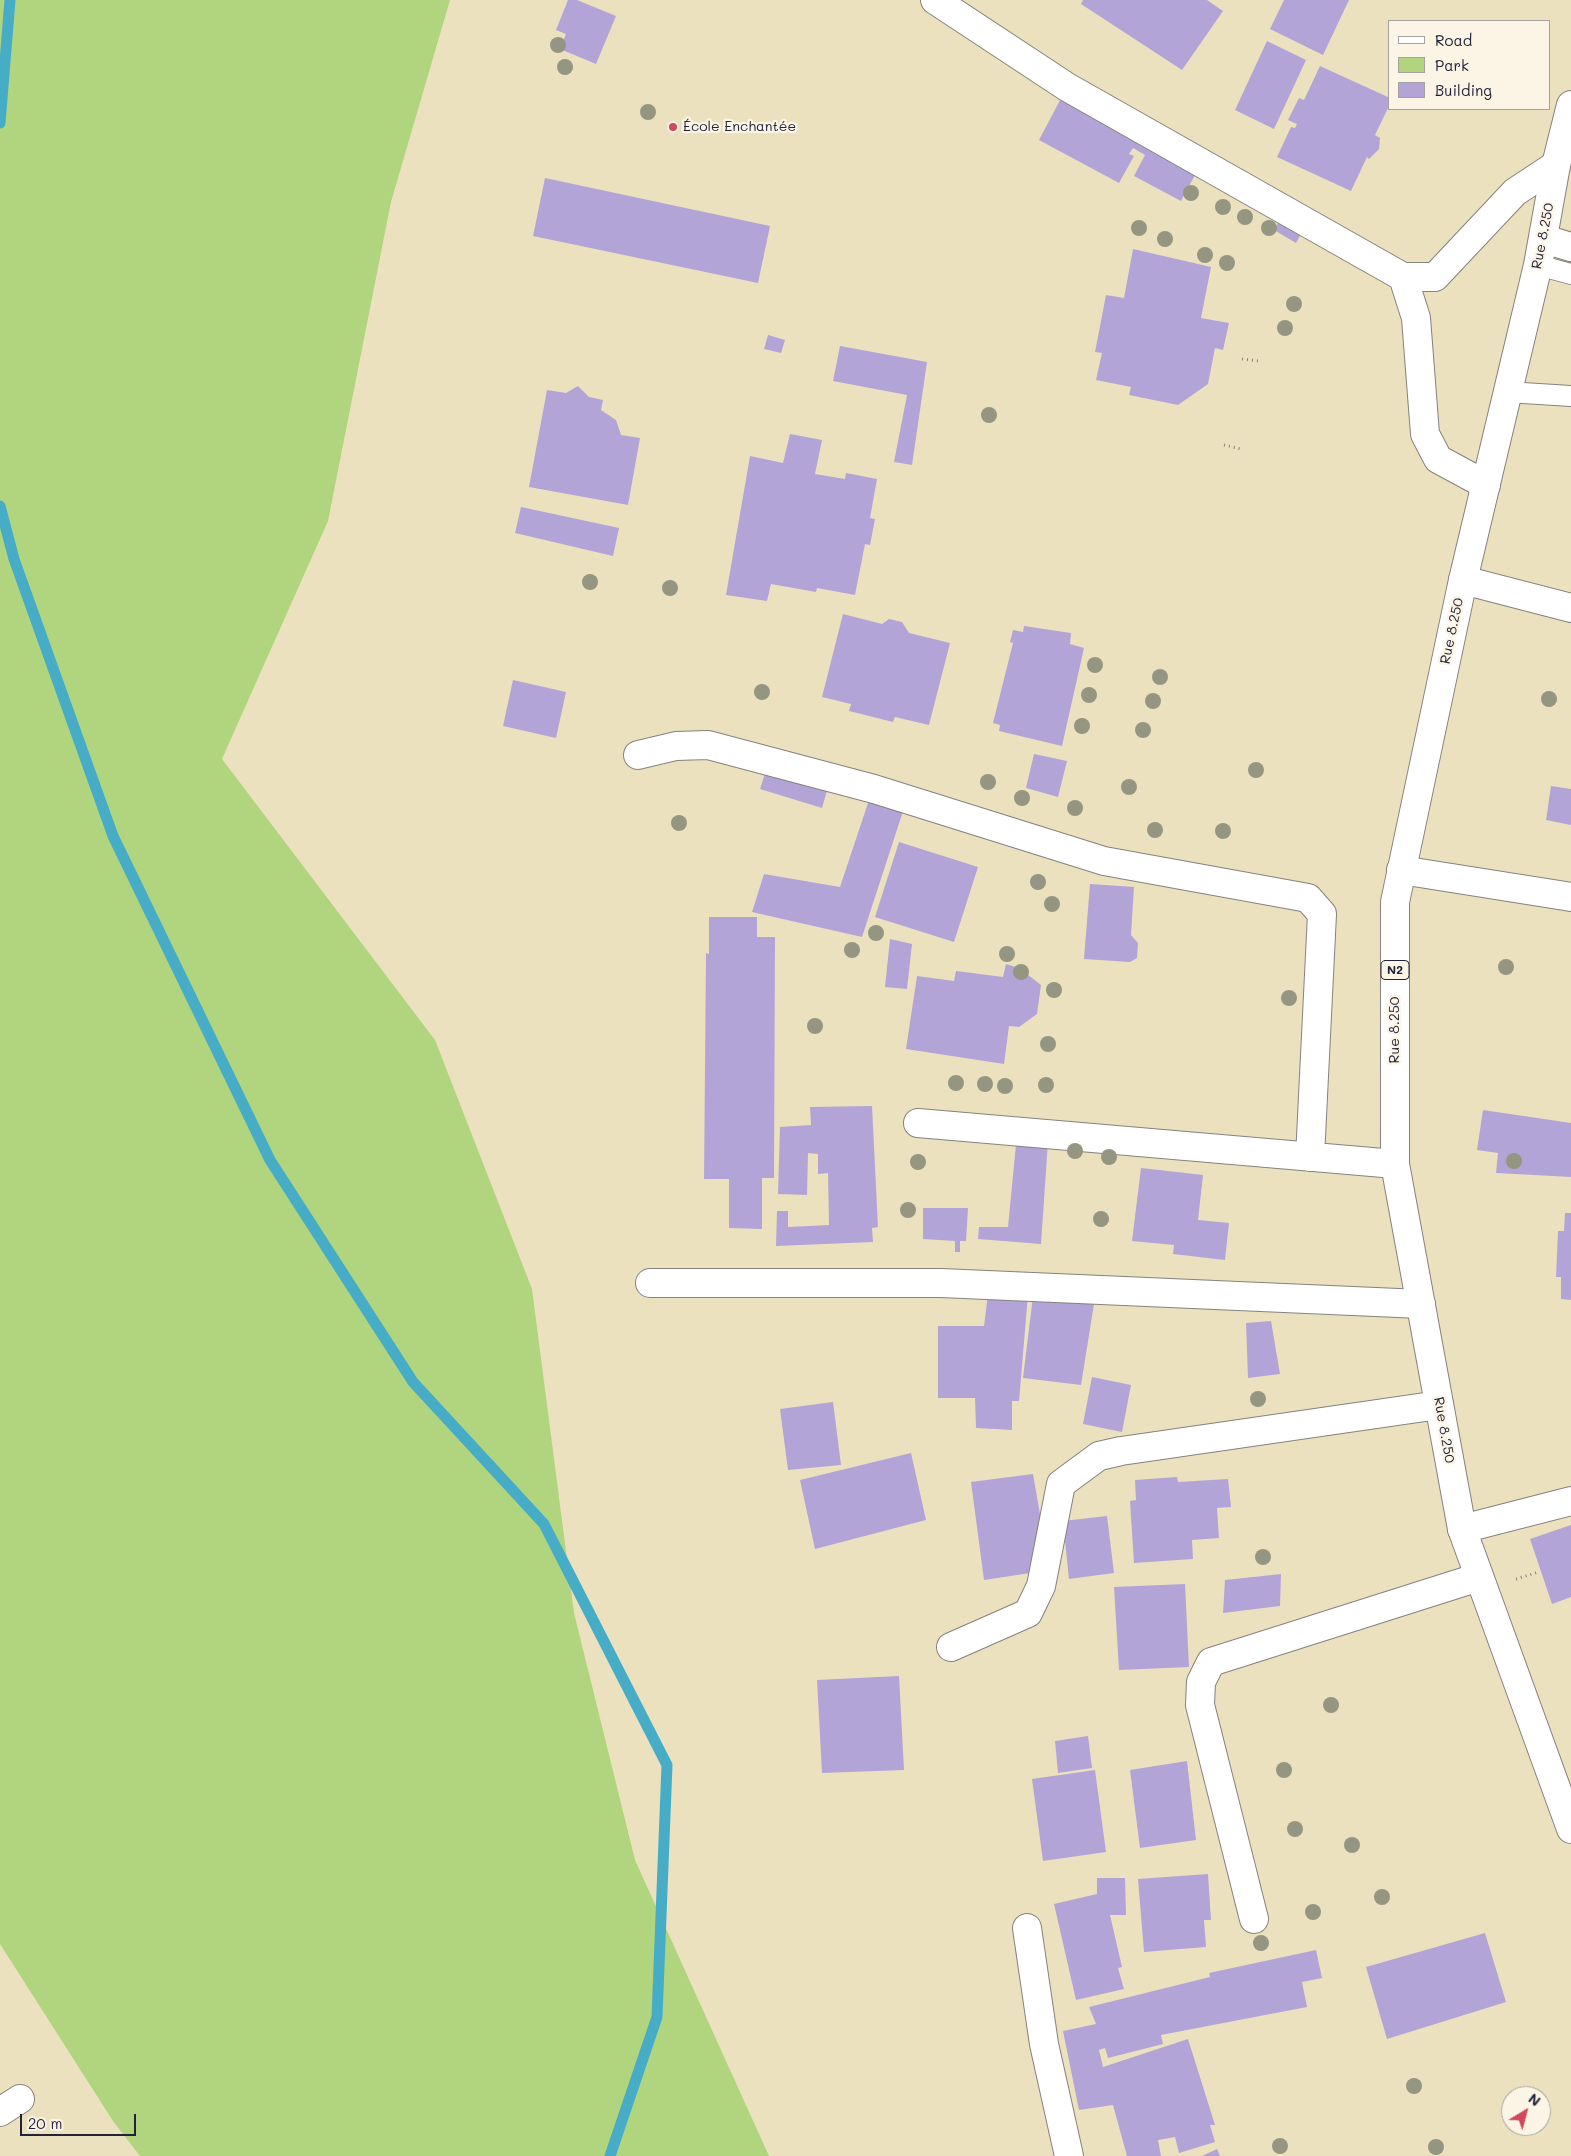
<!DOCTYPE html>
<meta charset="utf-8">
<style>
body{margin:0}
#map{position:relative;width:1571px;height:2156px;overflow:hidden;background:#ebe1bf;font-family:Mali,sans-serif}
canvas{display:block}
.legend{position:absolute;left:1388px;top:20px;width:162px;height:90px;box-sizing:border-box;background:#fcf5e5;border:1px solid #a5a1a1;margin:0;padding:6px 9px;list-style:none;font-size:15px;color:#22223b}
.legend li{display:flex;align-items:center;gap:10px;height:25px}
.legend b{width:25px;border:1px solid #a5a1a1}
.north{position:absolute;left:1501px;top:2086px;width:50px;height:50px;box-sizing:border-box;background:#fcf5e5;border:1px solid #a5a1a1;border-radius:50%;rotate:37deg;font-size:14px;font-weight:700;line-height:20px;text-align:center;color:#22223b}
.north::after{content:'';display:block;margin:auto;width:18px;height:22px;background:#d1495b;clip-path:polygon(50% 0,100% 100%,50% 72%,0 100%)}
.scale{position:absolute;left:20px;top:2114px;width:116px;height:22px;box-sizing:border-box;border:2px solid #22223b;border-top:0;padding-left:6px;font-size:15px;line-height:18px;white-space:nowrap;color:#22223b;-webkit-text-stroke:4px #fcf5e5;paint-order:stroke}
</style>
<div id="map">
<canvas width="1571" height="2156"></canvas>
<ul class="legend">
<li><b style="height:6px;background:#fff"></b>Road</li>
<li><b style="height:14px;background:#b1d57e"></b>Park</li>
<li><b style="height:14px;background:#b3a4d7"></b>Building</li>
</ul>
<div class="north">N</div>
<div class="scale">20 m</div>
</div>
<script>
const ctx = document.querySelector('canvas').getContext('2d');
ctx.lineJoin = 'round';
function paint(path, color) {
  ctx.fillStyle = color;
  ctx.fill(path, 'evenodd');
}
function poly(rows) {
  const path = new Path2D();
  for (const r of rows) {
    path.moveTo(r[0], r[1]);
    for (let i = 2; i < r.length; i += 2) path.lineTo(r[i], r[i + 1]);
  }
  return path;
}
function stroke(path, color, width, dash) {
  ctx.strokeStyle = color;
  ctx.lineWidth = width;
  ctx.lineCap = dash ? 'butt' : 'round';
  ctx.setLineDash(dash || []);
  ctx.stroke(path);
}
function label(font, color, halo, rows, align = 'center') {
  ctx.font = font + ' Mali,sans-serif';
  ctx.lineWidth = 4.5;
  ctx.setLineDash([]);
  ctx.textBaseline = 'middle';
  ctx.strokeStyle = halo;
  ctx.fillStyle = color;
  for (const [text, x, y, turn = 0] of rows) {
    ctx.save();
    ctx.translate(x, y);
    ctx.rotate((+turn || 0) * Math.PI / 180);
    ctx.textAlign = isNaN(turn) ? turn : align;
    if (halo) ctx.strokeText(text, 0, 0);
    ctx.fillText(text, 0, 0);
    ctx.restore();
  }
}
const green = poly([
 [0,0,450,0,391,202,328,521,222,759,435,1040,532,1289,574,1613,635,1860,769,2156,140,2156,113,2121,0,1944]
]);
const stream = poly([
 [0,123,10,0],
 [0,506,14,559,113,836,270,1160,413,1382,544,1524,667,1765,657,2017,610,2156]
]);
const building = poly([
 [568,0,577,0,616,16,596,64,560,49,566,34,556,30],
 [1083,0,1207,0,1223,11,1182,70,1081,4],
 [1284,0,1349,0,1323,55,1270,29],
 [1267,41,1306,60,1274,129,1235,110],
 [1320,66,1390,98,1390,104,1375,135,1380,138,1379,149,1369,159,1367,157,1351,191,1277,157,1291,127,1295,128,1297,124,1288,120,1299,98,1304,100],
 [1067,87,1203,160,1181,201,1134,176,1145,155,1133,148,1129,154,1134,156,1119,183,1039,140],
 [545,178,770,226,758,283,533,236],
 [1287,207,1309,219,1296,243,1274,230],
 [1133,249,1211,267,1201,318,1229,323,1223,350,1215,348,1208,384,1178,405,1129,395,1131,387,1096,380,1102,353,1095,352,1106,295,1124,298],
 [768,335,785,340,781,353,764,349],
 [840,346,927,362,912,465,894,462,907,395,833,381],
 [578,386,589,397,603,400,601,410,616,420,621,435,640,438,628,505,529,487,547,390,566,393],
 [790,434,822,440,815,474,845,479,846,473,877,479,870,518,875,519,870,545,865,544,855,595,817,588,816,592,771,584,767,601,726,595,750,456,783,463],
 [521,507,619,528,613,556,515,533],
 [843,614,882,624,889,619,902,622,909,633,950,643,929,725,895,717,893,722,849,711,851,704,822,697],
 [1024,626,1071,633,1070,644,1084,648,1062,746,999,731,1000,725,993,723,1013,643,1010,642,1013,630,1023,632],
 [513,680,566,692,556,738,503,726],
 [1034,754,1067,761,1058,797,1026,788],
 [770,758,831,777,822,808,760,789],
 [1551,786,1571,789,1571,825,1546,820],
 [873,788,907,799,862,937,752,912,764,874,840,887],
 [899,842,978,867,954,942,875,917],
 [1090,884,1134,887,1131,935,1138,943,1137,958,1130,962,1084,959],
 [709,917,757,917,757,937,775,937,774,1178,762,1178,762,1229,729,1228,729,1179,704,1179,706,953,709,954],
 [890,939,912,944,907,989,885,987],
 [1006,964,1019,968,1041,985,1037,1014,1019,1027,1009,1026,1004,1064,906,1049,917,976,954,981,956,971,1003,977],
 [872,1106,878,1227,872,1228,873,1242,776,1246,777,1211,788,1211,788,1227,829,1225,828,1173,818,1174,818,1154,808,1153,807,1195,778,1194,780,1127,811,1125,810,1107],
 [1483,1110,1571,1123,1571,1177,1496,1173,1498,1153,1477,1150],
 [1018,1124,1049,1127,1041,1244,978,1239,979,1227,1008,1227],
 [1141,1168,1203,1175,1198,1220,1229,1223,1225,1260,1173,1254,1174,1245,1132,1241],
 [923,1208,968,1208,966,1241,960,1241,960,1252,955,1252,955,1241,923,1239],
 [1565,1213,1571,1213,1571,1300,1561,1299,1561,1277,1556,1277,1558,1231,1564,1231],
 [990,1278,1029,1283,1019,1401,1012,1401,1012,1430,976,1428,975,1398,938,1398,938,1326,984,1326],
 [1033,1296,1094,1304,1081,1385,1023,1378],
 [1271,1321,1280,1374,1248,1378,1246,1323],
 [1092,1377,1131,1385,1122,1432,1083,1424],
 [833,1402,841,1465,788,1470,780,1409],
 [911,1453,926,1520,815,1549,800,1480],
 [1033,1474,1046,1549,1044,1571,984,1580,971,1482],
 [1177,1477,1178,1482,1228,1479,1231,1507,1217,1508,1219,1538,1192,1540,1193,1559,1134,1563,1130,1501,1136,1500,1135,1480],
 [1107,1516,1114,1573,1069,1579,1063,1521],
 [1571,1525,1571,1597,1552,1604,1530,1539],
 [1281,1574,1280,1606,1223,1613,1225,1580],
 [1185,1584,1189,1667,1119,1670,1114,1587],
 [899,1676,904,1770,822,1773,817,1680],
 [1088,1736,1092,1768,1058,1773,1055,1741],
 [1187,1761,1196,1840,1140,1848,1130,1770],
 [1095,1770,1106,1852,1043,1861,1032,1779],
 [1208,1874,1211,1920,1204,1920,1206,1947,1144,1952,1138,1879],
 [1097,1878,1125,1878,1126,1915,1110,1915,1122,1967,1118,1968,1124,1989,1076,2000,1054,1904,1097,1894],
 [1485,1933,1506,2002,1387,2039,1366,1967],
 [1316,1950,1322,1978,1302,1982,1307,2007,1161,2035,1163,2044,1108,2058,1105,2048,1099,2050,1103,2067,1188,2039,1215,2125,1210,2125,1215,2142,1179,2153,1175,2137,1158,2140,1161,2156,1127,2156,1113,2105,1079,2110,1063,2031,1096,2024,1089,2007,1210,1977,1209,1973],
 [1217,2149,1220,2156,1202,2156]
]);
const path = poly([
 [1242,359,1259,361],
 [1224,445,1241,449],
 [1516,1579,1539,1572]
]);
const service = poly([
 [1538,265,1571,274],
 [1507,392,1571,396]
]);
const minor = poly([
 [935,0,1067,87,1403,277,1435,277,1515,192,1556,165],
 [1544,239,1571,247],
 [1403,277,1416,318,1425,434,1438,459,1486,485],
 [1463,580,1571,608],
 [638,755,676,746,708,745,874,789,1104,861,1308,898,1322,914,1310,1157],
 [1401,870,1571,897],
 [918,1123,1395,1164],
 [650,1283,941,1283,1421,1304],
 [1462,1529,1571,1501],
 [951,1647,1028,1613,1041,1586,1061,1484,1099,1456,1121,1451,1439,1405],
 [1254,1919,1200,1705,1201,1682,1211,1662,1479,1577],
 [1027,1928,1044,2044,1069,2156],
 [0,2112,20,2099]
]);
const trunk = poly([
 [1571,105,1556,165,1538,265,1463,580,1395,902,1395,1164,1462,1529,1571,1829]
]);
const trees = [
 [558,45],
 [565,67],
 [648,112],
 [1191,193],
 [1223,207],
 [1245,217],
 [1139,228],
 [1269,228],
 [1165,239],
 [1205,255],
 [1227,263],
 [1294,304],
 [1285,328],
 [989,415],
 [590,582],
 [670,588],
 [1095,665],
 [1160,677],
 [762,692],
 [1089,695],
 [1549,699],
 [1153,701],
 [1082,726],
 [1143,730],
 [1256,770],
 [988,782],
 [1129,787],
 [1022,798],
 [1075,808],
 [679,823],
 [1155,830],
 [1223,831],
 [1038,882],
 [1052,904],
 [876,933],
 [852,950],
 [1007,954],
 [1506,967],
 [1021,972],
 [1054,990],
 [1289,998],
 [815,1026],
 [1048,1044],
 [956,1083],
 [985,1084],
 [1046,1085],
 [1005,1086],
 [1075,1151],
 [1109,1157],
 [1514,1161],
 [918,1162],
 [908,1210],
 [1101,1219],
 [1258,1399],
 [1263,1557],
 [1331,1705],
 [1284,1770],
 [1295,1829],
 [1352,1845],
 [1382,1897],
 [1313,1912],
 [1261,1943],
 [1414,2086],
 [1280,2146],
 [1436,2147]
];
const markers = [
 [673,127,5,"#d1495b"]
];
const shields = [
 [1395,970,28]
];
const shieldNames = [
 ["N2",1395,970]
];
const poiNames = [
 ["École Enchantée",683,127]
];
const streetNames = [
 ["Rue 8.250",1543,236,-79],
 ["Rue 8.250",1452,631,-78],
 ["Rue 8.250",1395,1030,-90],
 ["Rue 8.250",1444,1430,80]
];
paint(green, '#b1d57e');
stroke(stream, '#47acc6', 11);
paint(building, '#b3a4d7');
stroke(service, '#86827d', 22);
stroke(minor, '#86827d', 30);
stroke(trunk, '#86827d', 30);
stroke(path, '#86827d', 3, [1, 4]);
stroke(service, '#fff', 20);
stroke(minor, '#fff', 28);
stroke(trunk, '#fff', 28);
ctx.fillStyle = '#949681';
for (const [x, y] of trees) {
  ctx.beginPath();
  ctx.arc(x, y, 8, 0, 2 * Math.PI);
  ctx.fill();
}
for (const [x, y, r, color] of markers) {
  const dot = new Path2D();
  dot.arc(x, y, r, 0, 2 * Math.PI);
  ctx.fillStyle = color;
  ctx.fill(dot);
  stroke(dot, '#fcf5e5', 2);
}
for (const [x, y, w] of shields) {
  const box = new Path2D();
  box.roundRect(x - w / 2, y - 9.5, w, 19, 4);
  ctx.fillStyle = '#fcf5e5';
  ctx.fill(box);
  stroke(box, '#22223b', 1);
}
label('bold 12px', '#22223b', null, shieldNames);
label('14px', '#22223b', '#fcf5e5', poiNames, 'left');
label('14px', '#22223b', '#fcf5e5', streetNames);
</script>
